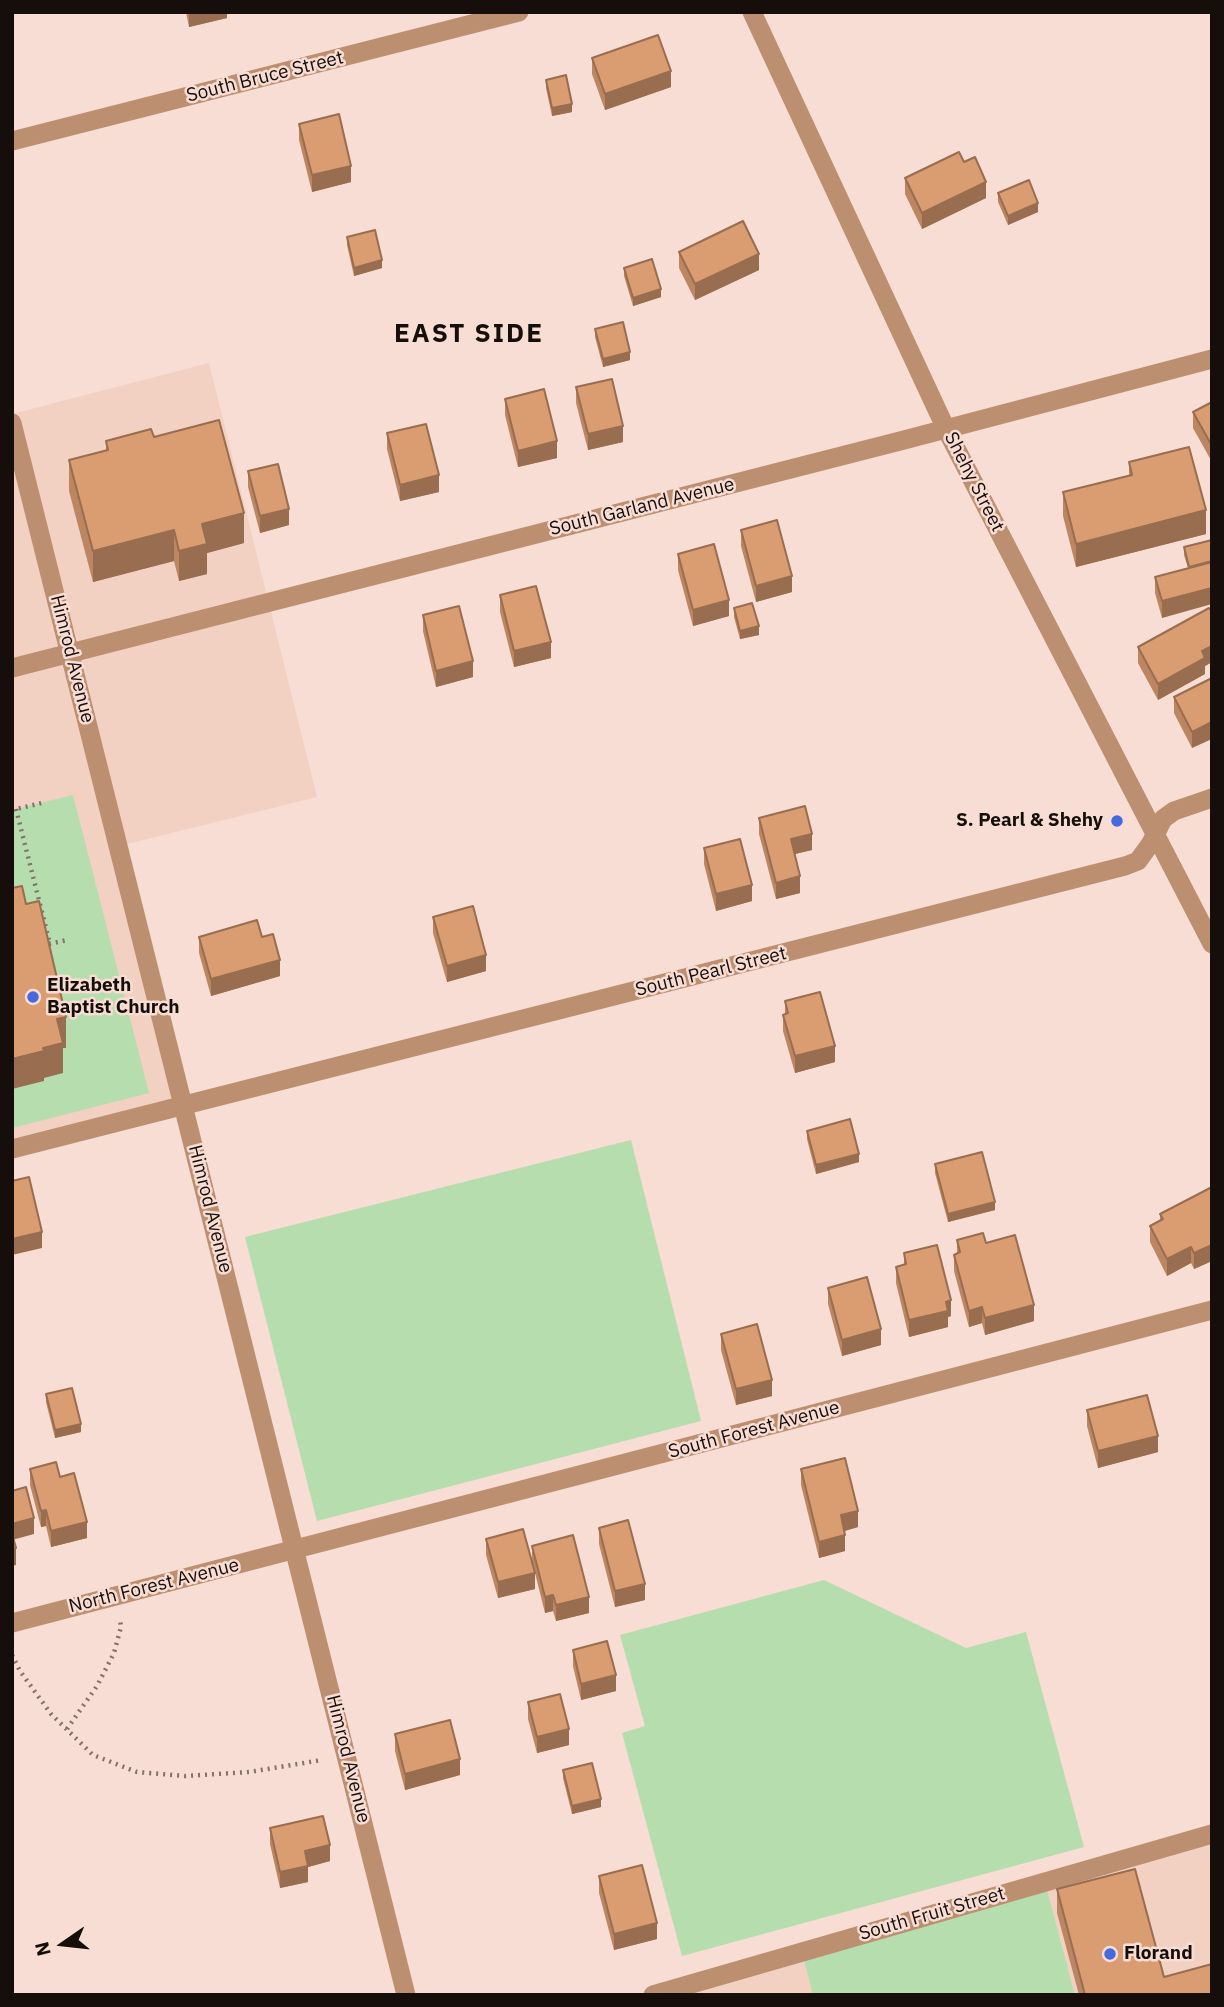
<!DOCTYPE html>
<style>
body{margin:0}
#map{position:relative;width:1224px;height:2007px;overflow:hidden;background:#f7ddd3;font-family:"IBM Plex Sans",sans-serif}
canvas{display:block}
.frame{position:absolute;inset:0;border:14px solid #160e0a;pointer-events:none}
.north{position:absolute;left:28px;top:1909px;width:70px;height:70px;-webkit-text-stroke:5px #f7ddd3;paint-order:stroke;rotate:256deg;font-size:19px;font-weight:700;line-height:28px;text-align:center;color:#160e0a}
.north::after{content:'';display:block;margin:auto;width:24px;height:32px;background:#160e0a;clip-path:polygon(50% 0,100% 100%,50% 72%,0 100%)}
</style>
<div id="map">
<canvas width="1224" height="2007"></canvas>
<div class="frame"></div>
<div class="north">N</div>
</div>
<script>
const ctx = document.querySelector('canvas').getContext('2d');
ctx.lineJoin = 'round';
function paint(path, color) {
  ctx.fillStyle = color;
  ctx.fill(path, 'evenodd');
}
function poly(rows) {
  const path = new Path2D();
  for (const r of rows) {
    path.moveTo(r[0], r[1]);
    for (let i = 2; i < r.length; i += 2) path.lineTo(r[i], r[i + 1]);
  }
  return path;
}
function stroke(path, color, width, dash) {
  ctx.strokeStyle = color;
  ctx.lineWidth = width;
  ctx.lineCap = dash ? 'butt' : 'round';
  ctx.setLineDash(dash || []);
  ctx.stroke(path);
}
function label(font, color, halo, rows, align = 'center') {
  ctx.font = font + ' "IBM Plex Sans",sans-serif';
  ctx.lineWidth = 5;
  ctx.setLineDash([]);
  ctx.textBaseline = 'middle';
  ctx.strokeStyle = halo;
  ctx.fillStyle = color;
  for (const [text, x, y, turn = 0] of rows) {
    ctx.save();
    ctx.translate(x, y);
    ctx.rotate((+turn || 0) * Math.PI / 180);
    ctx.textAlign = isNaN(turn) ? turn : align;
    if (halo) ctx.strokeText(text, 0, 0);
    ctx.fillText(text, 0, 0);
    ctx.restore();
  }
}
const built = poly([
 [209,363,317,797,119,846,184,1106,12,1149,12,414],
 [1212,1834,1212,1995,1075,1995,1045,1882],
 [802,1952,813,1995,653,1995]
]);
const green = poly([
 [73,795,149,1093,12,1128,12,810],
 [631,1140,701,1421,317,1521,245,1237],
 [824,1580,966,1648,1026,1632,1084,1847,682,1956,622,1733,645,1726,620,1635],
 [1045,1882,1075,1995,813,1995,802,1952]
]);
const path = poly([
 [16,809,50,944],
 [12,810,42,803],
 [49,944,67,940],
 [12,1655,20,1671,51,1714,93,1755,137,1772,185,1776,249,1772,322,1760],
 [67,1729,97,1686,114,1653,121,1627,120,1619]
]);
const minor = poly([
 [12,141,519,12],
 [12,668,904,440,1212,359],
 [12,1149,1125,866,1138,861,1151,843,1163,819,1174,811,1212,798],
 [12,1623,1212,1310],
 [653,1995,1212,1834]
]);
const tertiary = poly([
 [752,12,946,429,1212,944],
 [12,423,406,1995]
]);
const wall = poly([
 [186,12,227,12,227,18,189,27],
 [592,58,671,87,605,110,592,74],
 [546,80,572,112,552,116,546,88],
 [299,124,351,182,312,192,299,140],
 [964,162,986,198,922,229,905,194,905,178],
 [998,193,1038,212,1008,225,998,202],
 [347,237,382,268,354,276,347,245],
 [679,252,759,270,695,300,679,268],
 [624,268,661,297,633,306,624,276],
 [595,329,630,360,603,367,595,337],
 [576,387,623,442,588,450,576,403],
 [505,399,557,458,518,467,505,415],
 [1212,402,1212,462,1193,428,1193,412],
 [387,433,439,492,400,501,387,449],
 [154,437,244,543,207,553,207,574,179,581,174,561,93,582,69,491,69,460,106,451,106,441],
 [1129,462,1206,534,1076,567,1063,516,1063,492,1129,475],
 [248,471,289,525,260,533,248,487],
 [741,530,792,592,756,602,741,546],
 [1212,540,1162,618,1155,593,1155,577,1188,568,1184,555,1184,547],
 [678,554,729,616,693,626,678,570],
 [500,595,551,658,514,667,500,612],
 [734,608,759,635,740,639,734,617],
 [1212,612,1212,662,1205,666,1205,674,1158,700,1138,663,1138,647],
 [423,615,473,677,436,687,423,631],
 [1212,678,1192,748,1174,713,1174,697],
 [759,818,812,850,794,854,800,893,776,899,759,834],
 [704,848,752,901,716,911,704,864],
 [433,917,486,971,447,982,433,933],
 [199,937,262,937,280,976,211,996,199,953],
 [785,1001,835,1062,795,1073,783,1031,783,1015,785,1014],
 [807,1131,859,1162,816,1174,807,1139],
 [935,1164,995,1210,948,1222,935,1173],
 [1212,1187,1212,1261,1194,1269,1191,1263,1167,1276,1150,1242,1150,1226,1160,1221,1160,1214],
 [957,1240,986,1243,1034,1321,985,1335,982,1323,969,1327,954,1271,954,1255,957,1253],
 [904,1253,951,1316,948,1317,948,1327,909,1337,896,1283,896,1267,904,1264],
 [828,1288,881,1345,842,1356,828,1304],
 [721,1334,772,1396,736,1405,721,1350],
 [46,1394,81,1432,55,1438,46,1402],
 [1087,1410,1158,1452,1098,1468,1087,1426],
 [30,1469,60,1477,87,1538,51,1547,46,1526,41,1527,30,1485],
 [801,1469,858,1527,844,1531,845,1551,819,1558,801,1485],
 [599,1528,645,1600,615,1607,599,1544],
 [486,1539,532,1562,532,1546,589,1613,556,1621,553,1611,545,1613,535,1573,535,1589,498,1598,486,1555],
 [573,1650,616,1691,581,1700,573,1666],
 [528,1702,569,1745,537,1753,528,1719],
 [395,1734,460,1775,405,1790,395,1751],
 [563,1770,601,1807,572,1814,563,1778],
 [270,1828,330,1861,308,1867,308,1882,280,1888,270,1844],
 [599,1876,657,1939,614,1950,599,1893],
 [1057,1889,1164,1977,1212,1995,1079,1995,1057,1913]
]);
const shadedWall = poly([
 [189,12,227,12,227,18,189,27],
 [671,71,671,87,605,110,605,94],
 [572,104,572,112,552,116,552,108],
 [351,166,351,182,312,192,312,175],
 [986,182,986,198,922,229,922,213],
 [1038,203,1038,212,1008,225,1008,216],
 [759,254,759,270,695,300,695,284],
 [382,260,382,268,354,276,354,268],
 [661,289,661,297,633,306,633,298],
 [630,352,630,360,603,367,603,359],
 [623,426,623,442,588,450,588,434],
 [557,441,557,458,518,467,518,451],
 [439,475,439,492,400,501,400,485],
 [289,509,289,525,260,533,260,516],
 [1206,510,1206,534,1076,567,1076,544],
 [244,513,244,543,207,553,207,574,179,581,179,551,202,524],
 [174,530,174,561,93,582,93,551],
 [792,576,792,592,756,602,756,586],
 [1212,588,1212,604,1162,618,1162,601],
 [729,600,729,616,693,626,693,610],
 [759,626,759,635,740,639,740,631],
 [551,642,551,658,514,667,514,651],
 [1212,646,1212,662,1205,666,1205,674,1158,700,1158,684,1202,651],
 [473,661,473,677,436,687,436,671],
 [1212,722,1212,739,1192,748,1192,732],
 [812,834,812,850,791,855,791,839],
 [800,876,800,893,776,899,776,883],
 [752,885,752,901,716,911,716,894],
 [486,955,486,971,447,982,447,966],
 [280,960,280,976,211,996,211,979],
 [66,1017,66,1048,63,1048,63,1073,44,1078,44,1081,12,1089,12,1059,57,1019],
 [835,1046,835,1062,795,1073,795,1056],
 [859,1154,859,1162,816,1174,816,1165],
 [995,1202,995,1210,948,1222,948,1214],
 [42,1232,42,1248,12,1255,12,1239],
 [1212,1245,1212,1261,1194,1269,1194,1253],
 [1191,1247,1191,1263,1167,1276,1167,1259],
 [951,1300,951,1316,948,1317,948,1327,909,1337,909,1320,946,1302],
 [1034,1305,1034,1321,985,1335,985,1318],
 [982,1307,982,1323,969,1327,969,1311],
 [881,1329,881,1345,842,1356,842,1340],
 [772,1380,772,1396,736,1405,736,1389],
 [81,1424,81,1432,55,1438,55,1430],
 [1158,1436,1158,1452,1098,1468,1098,1451],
 [46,1510,46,1526,41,1527,41,1511],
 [858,1511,858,1527,841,1532,841,1515],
 [34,1518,34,1534,12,1540,12,1524],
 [87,1522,87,1538,51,1547,51,1531],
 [845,1535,845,1551,819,1558,819,1542],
 [16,1548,16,1565,12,1566,12,1549],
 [535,1573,535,1589,498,1598,498,1582],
 [645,1584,645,1600,615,1607,615,1591],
 [553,1595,553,1611,545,1613,545,1597],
 [589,1597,589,1613,556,1621,556,1605],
 [616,1675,616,1691,581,1700,581,1684],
 [569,1729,569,1745,537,1753,537,1737],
 [460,1759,460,1775,405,1790,405,1774],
 [601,1799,601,1807,572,1814,572,1806],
 [330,1845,330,1861,308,1867,308,1882,280,1888,280,1872,305,1851],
 [657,1923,657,1939,614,1950,614,1934]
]);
const building = poly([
 [658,35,671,71,605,94,592,58,658,35],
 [566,75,572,104,552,108,546,80,566,75],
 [339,114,351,166,312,175,299,124,339,114],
 [959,152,964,162,975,157,986,182,922,213,905,178,959,152],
 [1029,180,1038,203,1008,216,998,193,1029,180],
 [743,221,759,254,695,284,679,252,743,221],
 [375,230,382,260,354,268,347,237,375,230],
 [652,259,661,289,633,298,624,268,652,259],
 [623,322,630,352,603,359,595,329,623,322],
 [612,379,623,426,588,434,576,387,612,379],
 [544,389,557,441,518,451,505,399,544,389],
 [1212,402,1212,446,1193,412,1212,402],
 [219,420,244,513,202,524,207,544,179,551,174,530,93,551,69,460,108,450,106,441,151,429,154,437,219,420],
 [426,424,439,475,400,485,387,433,426,424],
 [1189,447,1206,510,1076,544,1063,492,1132,475,1129,462,1189,447],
 [278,464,289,509,260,516,248,471,278,464],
 [777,520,792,576,756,586,741,530,777,520],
 [1212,540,1212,561,1189,567,1184,547,1212,540],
 [714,544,729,600,693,610,678,554,714,544],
 [1212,562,1212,588,1162,601,1155,577,1212,562],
 [536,586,551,642,514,651,500,595,536,586],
 [752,603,759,626,740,631,734,608,752,603],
 [459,606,473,661,436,671,423,615,459,606],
 [1209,608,1212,612,1212,646,1202,651,1205,658,1158,684,1138,647,1209,608],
 [1212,678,1212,722,1192,732,1174,697,1212,678],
 [805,806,812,834,791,839,800,876,776,883,759,818,805,806],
 [740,839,752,885,716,894,704,848,740,839],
 [22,886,26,904,39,901,66,1017,57,1019,63,1043,43,1048,44,1051,12,1059,12,888,22,886],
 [473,906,486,955,447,966,433,917,473,906],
 [257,920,262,937,273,934,280,960,211,979,199,937,257,920],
 [820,992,835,1046,795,1056,783,1015,788,1013,785,1001,820,992],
 [850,1119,859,1154,816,1165,807,1131,850,1119],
 [982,1152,995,1202,948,1214,935,1164,982,1152],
 [29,1177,42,1232,12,1239,12,1181,29,1177],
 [1212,1187,1212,1245,1194,1253,1191,1247,1167,1259,1150,1226,1163,1219,1160,1214,1212,1187],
 [983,1233,986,1243,1015,1235,1034,1305,985,1318,982,1307,969,1311,954,1255,960,1252,957,1240,983,1233],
 [937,1245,951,1300,946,1302,948,1311,909,1320,896,1267,906,1264,904,1253,937,1245],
 [867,1277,881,1329,842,1340,828,1288,867,1277],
 [757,1324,772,1380,736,1389,721,1334,757,1324],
 [72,1388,81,1424,55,1430,46,1394,72,1388],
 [1147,1395,1158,1436,1098,1451,1087,1410,1147,1395],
 [845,1458,858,1511,841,1515,845,1535,819,1542,801,1469,845,1458],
 [56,1462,60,1477,74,1473,87,1522,51,1531,46,1510,41,1511,30,1469,56,1462],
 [26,1487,34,1518,12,1524,12,1491,26,1487],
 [628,1520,645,1584,615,1591,599,1528,628,1520],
 [523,1529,535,1573,498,1582,486,1539,523,1529],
 [12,1533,16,1548,12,1549,12,1533],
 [573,1535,589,1597,556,1605,553,1595,545,1597,532,1546,573,1535],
 [607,1641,616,1675,581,1684,573,1650,607,1641],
 [560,1694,569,1729,537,1737,528,1702,560,1694],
 [450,1720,460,1759,405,1774,395,1734,450,1720],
 [592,1763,601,1799,572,1806,563,1770,592,1763],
 [323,1816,330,1845,305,1851,308,1866,280,1872,270,1828,323,1816],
 [642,1865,657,1923,614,1934,599,1876,642,1865],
 [1135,1869,1164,1977,1212,1964,1212,1995,1085,1995,1057,1889,1135,1869]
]);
const markers = [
 [1117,821,7,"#456add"],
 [33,997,7,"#456add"],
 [1110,1954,7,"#456add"]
];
const streetNames = [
 ["South Bruce Street",265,77,-14],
 ["Shehy Street",974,482,63],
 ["South Garland Avenue",642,507,-14],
 ["Himrod Avenue",72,659,76],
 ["South Pearl Street",711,972,-14],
 ["Himrod Avenue",210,1209,76],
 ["South Forest Avenue",754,1430,-15],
 ["North Forest Avenue",154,1586,-14],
 ["Himrod Avenue",348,1759,76],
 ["South Fruit Street",932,1914,-16]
];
const poiNames = [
 ["S. Pearl & Shehy",1103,821,"right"],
 ["Elizabeth",47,986],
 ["Baptist Church",47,1008],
 ["Florand",1124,1954]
];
const districtNames = [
 ["EAST SIDE",469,334]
];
paint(built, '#f2d0c2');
paint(green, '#b5ddae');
stroke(path, '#83726c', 4.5, [2, 5]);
stroke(minor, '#bc8f70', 19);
stroke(tertiary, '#bc8f70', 19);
paint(wall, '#bb8661');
paint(shadedWall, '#996d4f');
paint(building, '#da9c71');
stroke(building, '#996d4f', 2);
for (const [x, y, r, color] of markers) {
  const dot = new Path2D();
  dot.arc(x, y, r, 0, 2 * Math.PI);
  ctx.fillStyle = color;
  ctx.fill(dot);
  stroke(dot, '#f7ddd3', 2.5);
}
label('19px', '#160e0a', '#f7ddd3', streetNames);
label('bold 19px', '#160e0a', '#f7ddd3', poiNames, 'left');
ctx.letterSpacing = '2px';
label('bold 26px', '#160e0a', '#f7ddd3', districtNames);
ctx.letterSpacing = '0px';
</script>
